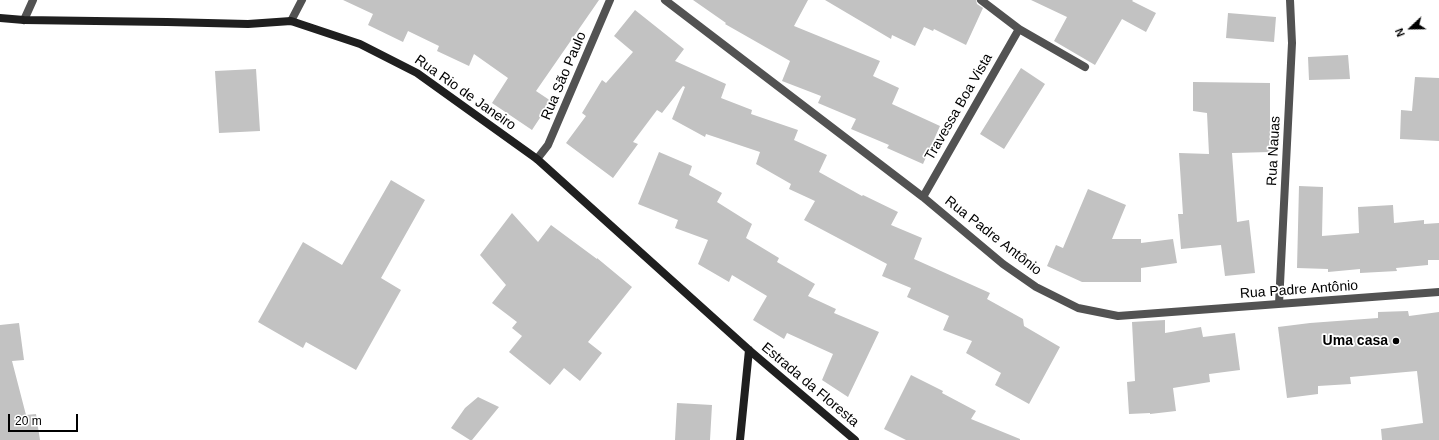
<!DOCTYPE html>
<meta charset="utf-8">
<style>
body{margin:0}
#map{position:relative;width:1439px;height:440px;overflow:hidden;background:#fff;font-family:Helvetica,sans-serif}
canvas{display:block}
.north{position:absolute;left:1391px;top:8px;width:40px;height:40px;-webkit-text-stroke:3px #fff;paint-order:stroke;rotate:248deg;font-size:11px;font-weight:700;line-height:16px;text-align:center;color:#000}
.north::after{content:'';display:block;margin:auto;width:14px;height:18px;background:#000;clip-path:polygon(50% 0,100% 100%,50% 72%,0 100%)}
.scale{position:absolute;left:8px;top:414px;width:70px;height:18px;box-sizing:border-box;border:2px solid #000;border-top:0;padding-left:5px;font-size:12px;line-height:14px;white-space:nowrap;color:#000;-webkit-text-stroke:3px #fff;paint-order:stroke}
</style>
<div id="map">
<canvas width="1439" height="440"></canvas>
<div class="north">N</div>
<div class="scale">20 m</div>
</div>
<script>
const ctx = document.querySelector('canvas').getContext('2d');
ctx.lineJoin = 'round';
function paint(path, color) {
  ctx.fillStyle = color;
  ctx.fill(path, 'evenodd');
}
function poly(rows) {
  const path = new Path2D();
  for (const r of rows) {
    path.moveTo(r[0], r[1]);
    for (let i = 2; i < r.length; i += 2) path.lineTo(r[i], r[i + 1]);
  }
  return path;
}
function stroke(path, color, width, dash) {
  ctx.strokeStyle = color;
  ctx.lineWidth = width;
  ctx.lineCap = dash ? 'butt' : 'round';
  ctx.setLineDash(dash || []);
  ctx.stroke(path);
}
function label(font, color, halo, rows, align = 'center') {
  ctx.font = font + ' Helvetica,sans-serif';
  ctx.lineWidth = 3.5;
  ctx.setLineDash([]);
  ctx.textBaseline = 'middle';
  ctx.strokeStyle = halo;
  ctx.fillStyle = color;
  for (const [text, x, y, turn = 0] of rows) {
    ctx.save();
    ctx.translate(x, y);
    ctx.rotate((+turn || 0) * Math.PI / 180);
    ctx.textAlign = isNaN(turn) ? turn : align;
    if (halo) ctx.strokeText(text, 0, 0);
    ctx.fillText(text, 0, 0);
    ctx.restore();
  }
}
const building = poly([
 [343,0,599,0,536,91,551,101,532,130,492,103,508,78,474,54,469,66,437,51,439,46,408,31,403,42,368,25,373,14],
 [693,0,808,0,794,26,880,61,873,76,899,88,892,104,940,126,923,164,887,148,889,145,851,129,856,119,818,103,821,96,782,81,790,61,725,24,726,23],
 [825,0,976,0,977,4,983,8,966,45,934,29,933,31,924,27,915,46,892,35,891,39],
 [1031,0,1133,0,1132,1,1156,13,1146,32,1122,19,1095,65,1054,41,1067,17],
 [635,10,684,49,675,61,726,84,721,98,752,110,751,114,798,130,794,140,827,155,819,172,862,196,863,195,898,212,891,225,922,238,914,259,990,293,987,299,1023,319,1024,326,1060,347,1029,404,995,385,1001,373,966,353,972,341,943,330,949,316,907,297,911,288,882,276,887,264,804,220,815,201,789,189,791,184,756,164,760,152,706,134,705,137,672,119,685,87,683,86,662,113,657,110,633,142,638,144,613,178,566,143,586,116,582,113,602,80,606,83,633,52,614,36],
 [1228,13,1276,17,1274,42,1226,38],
 [1348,55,1350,79,1309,80,1308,57],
 [1021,68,1045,84,1004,149,980,134],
 [256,69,260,131,219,133,215,71],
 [1415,77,1439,78,1439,141,1400,139,1401,110,1412,111],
 [1193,82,1270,83,1270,152,1232,153,1237,222,1249,220,1255,273,1225,276,1221,245,1181,249,1178,214,1183,214,1179,153,1209,154,1207,113,1193,111],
 [659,152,692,166,689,175,722,193,717,202,752,224,746,238,779,258,777,262,815,284,808,296,836,309,834,313,879,332,848,397,822,380,833,354,787,333,784,339,753,320,767,296,732,275,729,282,698,264,708,240,675,228,678,220,638,204],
 [391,180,425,200,381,278,401,290,356,370,306,342,303,348,258,322,303,242,342,265],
 [1299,186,1323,187,1322,236,1359,233,1358,207,1393,205,1394,223,1424,220,1424,224,1439,223,1439,260,1428,260,1428,265,1396,268,1397,271,1360,273,1360,269,1328,272,1328,269,1297,268],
 [1088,189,1126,205,1112,239,1141,239,1141,243,1173,239,1177,263,1141,268,1141,282,1082,282,1047,266,1056,245,1063,248],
 [512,213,538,242,551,225,597,259,597,258,632,287,588,342,602,353,580,381,564,368,550,385,509,352,522,336,512,328,517,322,492,303,506,285,480,255],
 [1408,311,1409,316,1439,312,1439,440,1382,440,1381,429,1423,423,1417,371,1350,377,1351,384,1318,386,1318,394,1287,398,1278,327,1310,323,1378,318,1378,312],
 [1165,320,1165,333,1201,327,1203,337,1235,333,1240,370,1209,374,1210,382,1173,388,1176,411,1150,414,1150,413,1129,414,1127,382,1135,381,1132,322],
 [19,323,24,360,12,361,26,415,36,414,40,440,0,440,0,325],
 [911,375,943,391,942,393,976,411,971,419,1020,439,1020,440,906,440,884,429],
 [478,397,499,407,472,440,470,440,451,428,465,408],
 [677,403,712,405,710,440,675,440]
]);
const street = poly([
 [665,0,923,197,1003,264,1036,287,1078,308,1118,316,1439,292],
 [981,0,1019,29,1085,67],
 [24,20,33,0],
 [291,21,302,0],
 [537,159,548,145,610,0],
 [923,197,1019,29],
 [1279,304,1292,43,1290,0]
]);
const secondary = poly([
 [0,18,24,20,167,22,248,24,291,21,360,44,417,73,537,159,749,350,855,440],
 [740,440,749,350]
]);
const markers = [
 [1396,341,4,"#000"]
];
const streetNames = [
 ["Rua São Paulo",564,76,-67],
 ["Rua Rio de Janeiro",465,93,35],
 ["Travessa Boa Vista",959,107,-60],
 ["Rua Nauas",1274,151,-87],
 ["Rua Padre Antônio",993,236,38],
 ["Rua Padre Antônio",1299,290,-4],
 ["Estrada da Floresta",810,385,40]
];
const poiNames = [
 ["Uma casa",1388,341]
];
paint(building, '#c2c2c2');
stroke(street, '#525252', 8);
stroke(secondary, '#1f1f1f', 8);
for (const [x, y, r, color] of markers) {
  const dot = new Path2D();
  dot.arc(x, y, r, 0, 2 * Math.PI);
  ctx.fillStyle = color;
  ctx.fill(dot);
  stroke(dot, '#fff', 1.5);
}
label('14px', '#000', '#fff', streetNames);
label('bold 14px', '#000', '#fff', poiNames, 'right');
</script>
